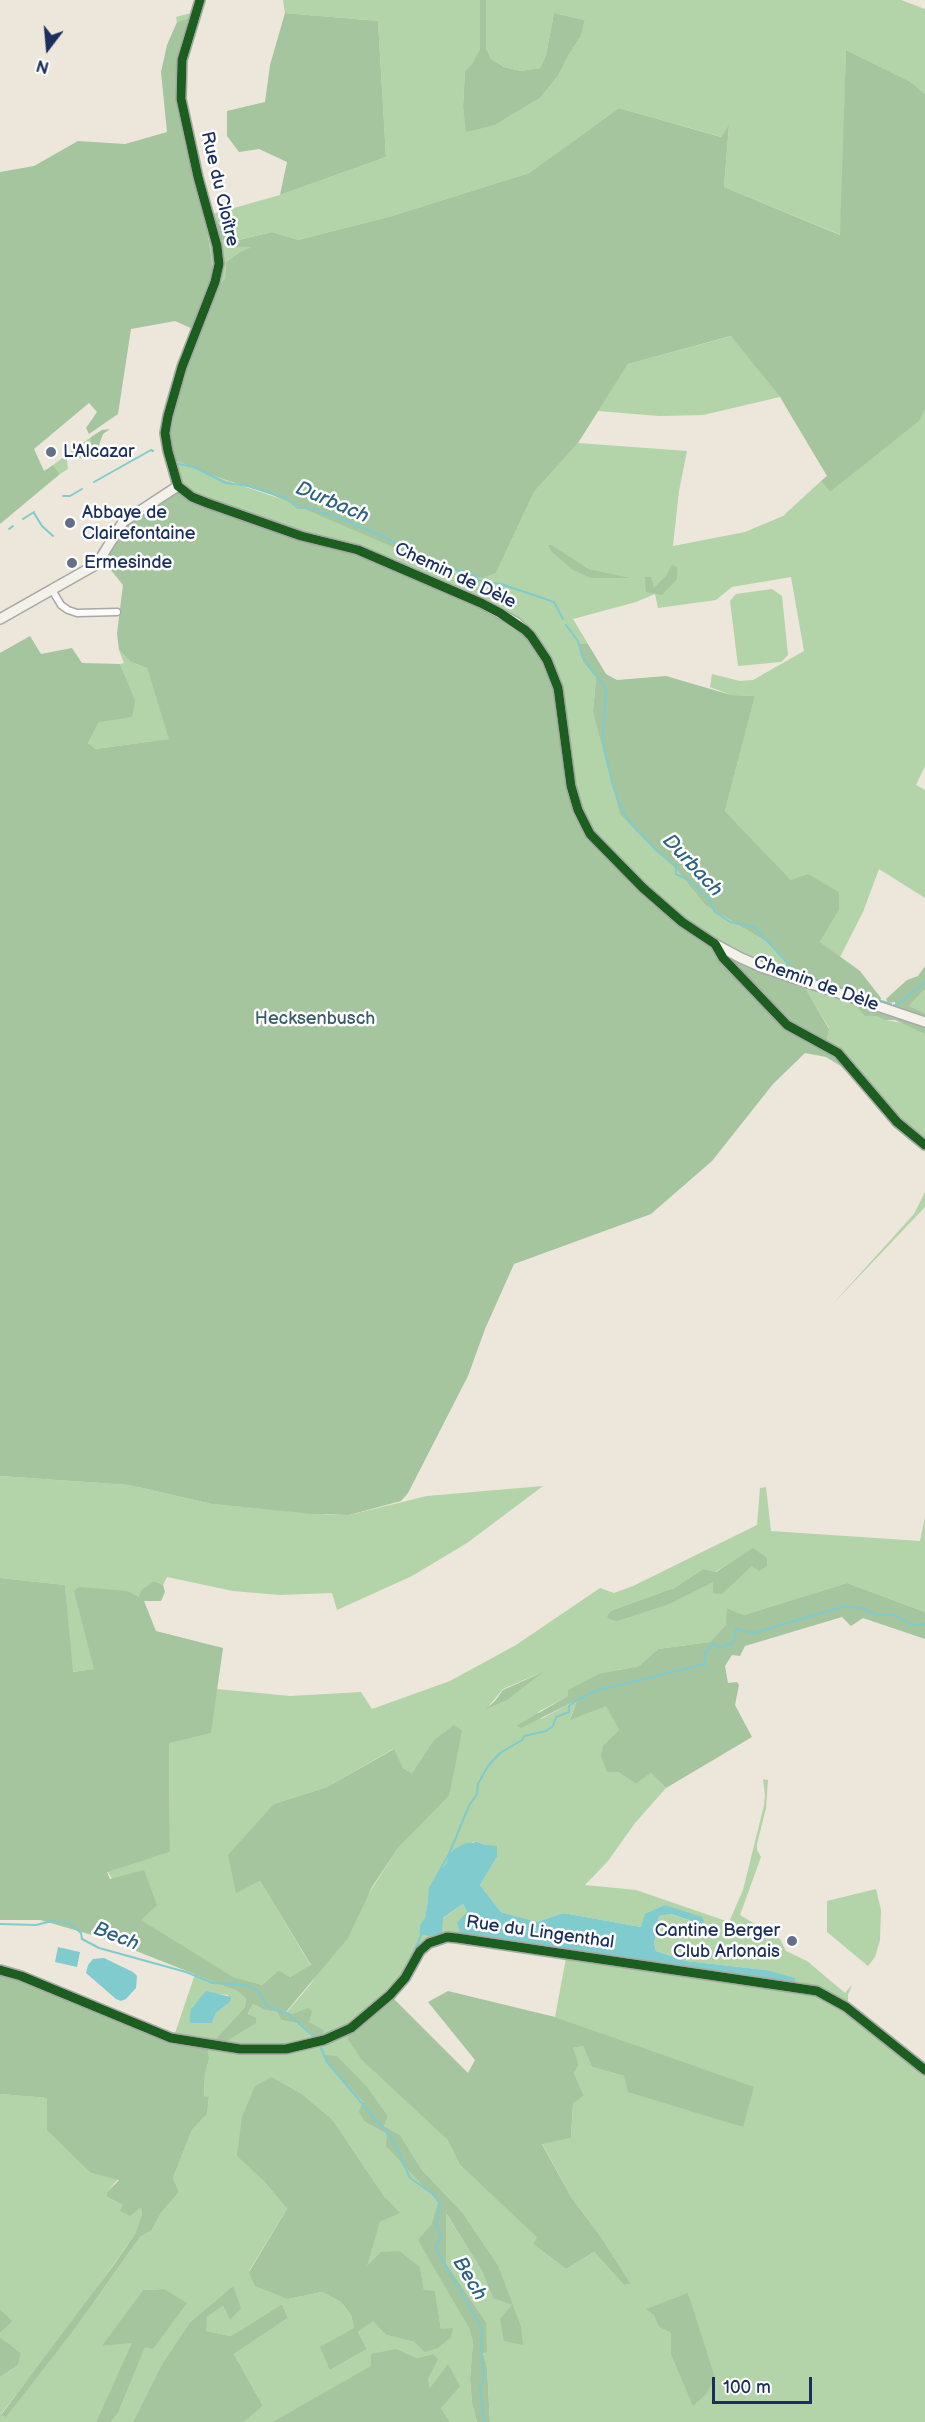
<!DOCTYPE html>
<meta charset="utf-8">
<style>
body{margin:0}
#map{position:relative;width:925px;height:2422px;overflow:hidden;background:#ece6db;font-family:"Balsamiq Sans",sans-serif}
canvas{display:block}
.north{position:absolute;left:18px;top:18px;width:60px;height:60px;-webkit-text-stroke:4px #fff;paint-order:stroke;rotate:196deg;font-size:16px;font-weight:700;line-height:24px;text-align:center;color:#1b2f5e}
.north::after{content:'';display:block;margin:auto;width:21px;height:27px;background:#1b2f5e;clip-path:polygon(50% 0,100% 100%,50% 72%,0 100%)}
.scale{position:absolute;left:712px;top:2377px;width:100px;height:27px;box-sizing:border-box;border:3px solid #1b2f5e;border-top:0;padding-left:8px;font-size:18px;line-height:21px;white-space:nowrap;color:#1b2f5e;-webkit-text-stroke:4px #fff;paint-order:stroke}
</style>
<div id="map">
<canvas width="925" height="2422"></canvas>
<div class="north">N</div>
<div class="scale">100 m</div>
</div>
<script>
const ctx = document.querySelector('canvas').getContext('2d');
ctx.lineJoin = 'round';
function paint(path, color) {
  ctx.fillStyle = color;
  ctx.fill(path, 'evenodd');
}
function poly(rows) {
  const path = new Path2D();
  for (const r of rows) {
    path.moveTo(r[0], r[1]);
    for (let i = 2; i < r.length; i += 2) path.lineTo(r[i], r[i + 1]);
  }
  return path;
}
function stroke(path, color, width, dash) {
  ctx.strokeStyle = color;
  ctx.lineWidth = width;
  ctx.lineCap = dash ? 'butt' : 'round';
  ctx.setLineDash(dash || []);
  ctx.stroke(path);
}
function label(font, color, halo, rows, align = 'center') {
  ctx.font = font + ' "Balsamiq Sans",sans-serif';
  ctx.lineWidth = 5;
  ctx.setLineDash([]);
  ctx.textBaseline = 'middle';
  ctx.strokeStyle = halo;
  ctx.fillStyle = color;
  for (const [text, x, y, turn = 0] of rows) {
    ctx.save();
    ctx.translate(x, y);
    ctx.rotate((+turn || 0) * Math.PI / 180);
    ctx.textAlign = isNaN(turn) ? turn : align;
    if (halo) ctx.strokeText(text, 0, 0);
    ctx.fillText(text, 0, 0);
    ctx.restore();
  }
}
const green = poly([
 [283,0,480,0,480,49,474,63,465,71,463,107,467,131,495,125,540,98,558,76,568,56,581,36,585,20,554,13,546,55,540,68,521,71,504,67,491,59,486,48,486,0,901,0,925,9,925,94,911,82,846,50,841,235,724,187,729,126,722,137,619,108,529,173,392,216,298,240,272,232,229,242,235,247,254,247,240,252,226,262,225,278,204,306,213,267,205,217,178,100,179,59,190,19,177,22,176,17,195,12,182,60,181,99,209,215,280,195,386,157,378,21,285,13],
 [216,219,229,241,229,242,218,239,213,220],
 [732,336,780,397,703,415,659,416,598,411,628,364],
 [925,409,925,766,916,785,925,790,925,898,879,869,863,912,840,957,820,942,839,910,791,880,725,811,755,696,731,695,710,687,712,674,740,681,753,680,804,651,791,577,732,587,716,600,658,608,655,594,636,602,573,619,588,644,578,645,583,662,596,678,593,711,677,870,705,905,765,941,786,961,786,975,764,968,682,922,207,503,178,486,170,458,208,474,496,573,534,492,578,443,687,451,679,491,673,546,745,532,783,516,821,481,830,492,918,421],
 [552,545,589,569,627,578,591,578],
 [91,437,90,451,93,453,83,459,73,456,67,460,68,469,60,474,53,465],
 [772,589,782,596,788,655,781,662,738,666,730,601,736,594],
 [119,650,131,662,147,668,170,739,94,749,88,743,99,722,134,701,120,664,124,663],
 [800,980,861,1001,885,1020,903,1023,925,1034,925,1151,908,1139,852,1076,839,1065,843,1061,826,1045,829,1028],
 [925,989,925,1013,909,1006],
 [925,1192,925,1207,830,1307,914,1214],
 [0,1476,129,1485,212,1504,331,1515,349,1515,427,1496,543,1486,467,1543,412,1576,337,1610,332,1593,280,1595,233,1591,167,1577,163,1585,154,1581,141,1590,140,1597,75,1591,95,1669,72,1672,65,1585,0,1578],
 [766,1487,771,1531,920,1541,925,1517,925,1612,847,1583,744,1615,727,1608,727,1625,710,1642,658,1649,639,1666,618,1670,538,1712,541,1719,577,1700,570,1719,606,1705,619,1730,618,1772,636,1784,651,1773,666,1788,635,1823,608,1861,585,1885,636,1890,729,1922,743,1890,764,1805,765,1795,763,1779,768,1780,766,1808,757,1844,757,1850,761,1857,740,1915,780,1939,786,1951,807,1961,845,1993,852,1985,848,1995,848,2003,925,2065,925,2422,490,2422,487,2367,483,2353,486,2322,446,2263,445,2212,482,2271,493,2297,512,2305,498,2265,462,2212,422,2170,400,2135,384,2126,388,2117,346,2082,363,2102,365,2122,387,2134,387,2146,438,2202,431,2225,457,2305,469,2328,473,2342,470,2379,472,2403,477,2422,450,2422,441,2408,448,2365,430,2389,428,2379,433,2354,417,2358,397,2349,372,2366,272,2422,244,2422,263,2406,234,2354,288,2318,282,2304,231,2336,205,2331,207,2317,223,2306,230,2320,233,2286,190,2322,162,2364,133,2422,111,2422,118,2413,145,2346,164,2289,143,2290,103,2346,133,2342,96,2422,0,2422,0,2377,18,2365,21,2353,0,2337,0,2333,13,2321,0,2309,0,2094,47,2098,91,2173,118,2179,107,2192,107,2197,123,2205,141,2206,142,2214,135,2234,70,2326,1,2414,6,2416,74,2330,140,2237,152,2230,161,2213,179,2192,173,2178,192,2130,207,2114,209,2098,204,2096,205,2074,209,2059,132,2018,175,2033,195,1974,237,1991,246,1999,245,2007,214,2041,248,2015,253,2004,265,2010,277,2012,281,2020,301,2024,314,2036,324,2030,293,2014,286,2013,310,1985,398,1848,449,1796,433,1741,412,1773,403,1768,393,1749,327,1787,274,1804,236,1892,260,1881,311,1966,290,1977,279,1970,262,1985,232,1977,140,1920,107,1871,170,1852,169,1742,210,1733,217,1689,290,1696,361,1692,372,1709,450,1681,516,1645,600,1588,614,1593,633,1586,757,1525,760,1488],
 [753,1549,752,1566,722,1593,713,1593,714,1581,607,1616,610,1611,674,1588,703,1569,715,1572],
 [540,1673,488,1707,503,1689],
 [476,1841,485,1845,497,1857,480,1885,501,1912,537,1922,563,1913,641,1927,665,1905,701,1924,670,1914,659,1916,654,1944,656,1951,686,1961,766,1970,794,1983,741,1974,467,1912,463,1904,423,1933,419,1933,420,1925,425,1919,430,1888,440,1870,446,1864,449,1854],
 [436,1940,566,1958,555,2017,753,2088,742,2127,624,2076,592,2067,583,2046,572,2048,579,2065,574,2073,584,2096,573,2102,571,2138,542,2143,571,2197,601,2237,631,2284,624,2285,594,2252,566,2269,533,2244,538,2237,460,2165,447,2139,390,1995,429,1943],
 [218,1994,228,1995,230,2002,216,2013,212,2023,191,2022,189,2020,193,2006,202,1998],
 [272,2077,302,2094,332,2119,384,2196,399,2213,380,2222,366,2267,400,2251,420,2267,424,2291,435,2292,441,2329,425,2351,414,2342,386,2335,373,2320,358,2332,367,2349,330,2370,354,2328,351,2315,341,2302,322,2292,288,2299,249,2271,287,2209,263,2180],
 [689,2294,693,2405,671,2355,671,2333,659,2327,655,2315,647,2309],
 [876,1889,881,1910,880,1940,875,1957,868,1966,827,1932,827,1901]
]);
const forest = poly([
 [480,0,486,0,486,48,491,59,504,67,521,71,540,68,546,55,554,13,585,20,581,36,568,56,558,76,540,98,495,125,466,132,463,107,465,71,473,63,480,49],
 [285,13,378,21,386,157,280,195,287,162,259,149,239,152,227,136,227,111,265,102,270,65],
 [190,18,179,59,213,267,205,304,225,278,226,262,240,252,252,247,235,247,229,242,218,239,212,220,216,219,230,242,272,232,298,240,392,216,529,173,619,108,721,137,729,125,724,187,840,235,846,50,911,82,925,94,925,409,919,421,830,492,821,481,827,476,780,397,731,336,628,364,578,443,534,492,496,573,482,578,440,567,272,495,208,474,170,458,165,433,195,330,175,321,131,329,118,414,89,434,86,428,97,412,89,403,34,449,44,471,53,465,60,474,0,524,0,172,34,166,78,141,125,144,167,132,161,72,167,45,177,22],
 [110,429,103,434,96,453,93,453,90,451,91,437,102,430],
 [178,486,192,497,358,550,481,603,531,636,558,688,571,786,590,834,643,888,715,944,786,974,786,960,765,941,705,905,677,870,620,814,593,711,596,678,583,662,578,644,588,644,606,674,617,680,666,676,731,695,755,696,725,811,791,880,808,874,839,892,839,910,820,942,860,971,881,998,880,1002,873,1004,895,1012,895,1002,888,1003,886,999,907,980,918,976,925,966,925,989,909,1006,925,1013,925,1034,895,1020,885,1020,877,1016,865,1016,858,1008,861,1001,801,981,829,1029,826,1045,843,1061,839,1065,826,1057,805,1053,773,1084,712,1161,651,1214,514,1264,485,1329,468,1376,408,1493,401,1501,349,1515,314,1514,212,1504,129,1485,0,1476,0,653,30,636,41,654,72,648,82,663,120,664,135,701,132,717,99,722,88,743,95,749,169,739,147,668,131,662,119,650,117,633,123,585,101,558,123,522],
 [548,545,552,545,589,569,630,578,591,578,573,570,551,551],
 [672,565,677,567,677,579,662,595,646,592,645,577,651,577,654,588,666,576],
 [753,1548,767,1558,767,1566,759,1571,752,1566,722,1594,713,1593,713,1582,669,1604,617,1621,609,1619,607,1616,610,1611,674,1588,703,1569,716,1572],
 [0,1578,65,1585,73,1672,94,1669,74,1591,79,1587,127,1591,139,1597,141,1590,154,1581,163,1585,165,1592,161,1601,144,1601,156,1631,223,1648,211,1733,169,1743,170,1852,107,1872,110,1879,144,1870,157,1905,141,1920,233,1977,262,1985,279,1970,290,1977,311,1965,260,1881,236,1893,228,1855,274,1804,327,1787,394,1749,403,1768,412,1773,433,1741,454,1725,462,1731,449,1796,398,1848,372,1887,348,1938,286,2012,293,2014,308,2008,312,2011,309,2022,324,2030,322,2035,314,2037,301,2024,281,2020,277,2012,265,2010,253,2004,248,2014,256,2018,256,2023,223,2043,213,2042,245,2007,246,1999,237,1991,106,1939,40,1920,0,1920],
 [847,1583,925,1612,925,1639,863,1618,851,1626,842,1617,745,1646,740,1656,732,1655,725,1666,728,1683,737,1682,739,1685,735,1705,752,1737,666,1788,651,1773,636,1784,618,1772,607,1772,601,1756,603,1746,619,1730,606,1706,570,1720,577,1700,521,1728,516,1726,568,1696,568,1690,599,1674,639,1666,658,1649,710,1642,726,1625,727,1608,744,1615],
 [543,1672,507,1700,486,1709,495,1701,503,1690],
 [0,1970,130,2022,207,2045,209,2059,205,2074,204,2096,209,2097,207,2114,192,2130,173,2178,179,2192,161,2213,152,2230,140,2237,74,2330,6,2417,1,2415,113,2266,135,2234,142,2214,141,2207,130,2216,120,2211,123,2205,107,2197,107,2192,119,2180,91,2173,47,2130,47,2098,0,2094],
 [448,1991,555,2017,754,2087,743,2127,628,2092,624,2076,592,2067,583,2046,573,2048,579,2065,574,2073,584,2096,573,2103,571,2138,542,2144,571,2197,601,2237,631,2284,624,2285,594,2252,566,2269,533,2244,537,2237,460,2165,447,2139,361,2059,348,2039,351,2028,390,1995,468,2073,475,2060,428,2002],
 [325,2055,337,2056,367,2087,388,2117,384,2126,400,2135,422,2170,462,2212,498,2265,521,2327,523,2345,504,2341,500,2319,512,2305,493,2298,482,2271,446,2213,446,2263,486,2322,487,2352,483,2353,487,2367,490,2422,477,2422,472,2403,470,2379,473,2342,469,2328,418,2240,431,2225,438,2202,386,2146,387,2134,365,2122,359,2112,363,2102,327,2062],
 [272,2077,302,2094,332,2119,384,2196,400,2213,380,2222,367,2266,381,2252,400,2251,420,2267,424,2290,435,2291,441,2329,453,2328,451,2337,438,2348,425,2352,414,2342,386,2335,373,2321,358,2332,367,2349,330,2370,320,2347,354,2328,351,2315,341,2302,322,2292,288,2299,255,2286,249,2272,287,2209,263,2180,237,2156,242,2117,255,2086],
 [233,2286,241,2308,230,2320,223,2306,207,2317,206,2331,231,2336,282,2304,288,2318,234,2354,263,2406,244,2422,133,2422,162,2364,190,2322],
 [164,2289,187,2303,153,2349,145,2347,118,2413,111,2422,96,2422,132,2343,102,2346,143,2290],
 [688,2293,715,2378,706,2394,693,2406,671,2355,671,2333,659,2327,654,2315,646,2309],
 [0,2309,13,2321,0,2333],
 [0,2337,21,2353,18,2365,0,2377],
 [397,2349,417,2358,433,2354,438,2359,428,2379,430,2388,448,2364,460,2386,441,2408,450,2422,272,2422,371,2366,371,2354]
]);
const water = poly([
 [475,1841,485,1845,497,1846,497,1857,480,1885,501,1912,537,1922,563,1913,641,1927,645,1914,665,1905,702,1917,704,1922,701,1924,671,1914,659,1916,654,1944,656,1951,686,1961,766,1970,795,1978,794,1983,461,1935,457,1923,467,1912,463,1904,443,1918,442,1933,429,1936,419,1933,420,1925,425,1918,430,1888,440,1870,446,1864,449,1854,456,1848,466,1843,474,1843],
 [58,1947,80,1952,77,1967,55,1962],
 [104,1958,133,1972,137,1976,136,1988,126,1999,121,2001,116,1999,86,1973,88,1965,93,1959],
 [206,1991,231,1997,230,2002,216,2013,212,2023,191,2023,189,2020,191,2009]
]);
const stream = poly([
 [178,464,194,467,226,483,249,486,286,498,298,508,313,508,323,514,326,513,378,534,425,559,476,576,477,580,501,584,554,602,563,619],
 [94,482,151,450,153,451],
 [63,496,70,496,82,489],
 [34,513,42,526,53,536],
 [23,519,34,512],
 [9,529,13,526],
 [566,625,578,641,582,656,606,689,603,736,605,753,613,786,622,810,630,823,658,852,676,866,676,874,690,881,710,900,714,911,730,922,754,927,793,969,828,984,891,1004],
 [894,1005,896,1006,925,982],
 [429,1899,430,1888,449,1854,469,1806,477,1794,478,1784,488,1766,500,1753,522,1740,524,1736,546,1731,553,1726,556,1717,569,1712,569,1706,577,1700,598,1690,706,1664,705,1653,714,1643,719,1648,733,1643,736,1629,753,1633,846,1606,862,1608,874,1614,894,1615,912,1625,925,1624],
 [0,1924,36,1925,52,1921,69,1923,81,1933,82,1939,99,1948,186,1972,213,1983,245,1985,258,1990,267,2006,288,2014,314,2037],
 [412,1956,423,1931],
 [321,2048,327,2062,393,2140,410,2178,433,2194,440,2204,436,2227,440,2232,440,2238,436,2246,438,2253,482,2328,481,2349,484,2377,480,2386,484,2422]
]);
const street = poly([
 [52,590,61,605,68,610,77,613,117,612]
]);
const secondary = poly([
 [178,486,192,497,207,503,301,536,358,550,481,603,517,623,531,636,547,660,558,688,571,786,578,810,590,834,643,888,682,922,715,944,741,958,764,968,925,1022],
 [178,486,168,451,165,433,168,416,182,367,215,282,219,264,217,246,198,177,181,99,182,60,200,0],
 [0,619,97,564,123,522,178,486],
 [715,944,723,958,787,1025,838,1053,897,1122,925,1145],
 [0,1970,21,1976,171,2038,240,2049,286,2049,324,2040,351,2028,390,1995,405,1978,420,1951,429,1943,447,1937,457,1938,817,1991,846,2007,925,2070]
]);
const cycleway = poly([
 [200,0,182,60,181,99,198,177,217,246,219,264,215,282,182,367,168,416,165,433,168,451,178,486,192,497,207,503,301,536,358,550,481,603,500,613,525,630,531,636,547,660,558,688,571,786,578,810,590,834,643,888,682,922,715,944,723,958,787,1025,838,1053,897,1122,925,1145],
 [0,1970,21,1976,171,2038,240,2049,286,2049,324,2040,351,2028,390,1995,405,1978,420,1951,429,1943,447,1937,457,1938,817,1991,846,2007,925,2070]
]);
const markers = [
 [51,452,6,"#646f8a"],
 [70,523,6,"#646f8a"],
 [72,563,6,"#646f8a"],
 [792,1941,6,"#646f8a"]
];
const streetNames = [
 ["Rue du Cloître",219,189,77],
 ["Chemin de Dèle",455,576,25],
 ["Chemin de Dèle",816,984,20],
 ["Rue du Lingenthal",540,1933,8]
];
const poiNames = [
 ["L'Alcazar",63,452],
 ["Abbaye de",82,513],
 ["Clairefontaine",82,534],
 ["Ermesinde",84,563],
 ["Cantine Berger",780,1931,"right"],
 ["Club Arlonais",780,1952,"right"]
];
const parkNames = [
 ["Hecksenbusch",315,1019]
];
const waterNames = [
 ["Durbach",332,503,23],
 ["Durbach",692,866,47],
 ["Bech",116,1937,21],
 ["Bech",469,2279,59]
];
paint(green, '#b2d4a8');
paint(forest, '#a4c59e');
paint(water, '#80cbce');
stroke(stream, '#80cbce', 2);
stroke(street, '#a8a8a7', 9);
stroke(secondary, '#a8a8a7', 12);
stroke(street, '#fcfbfa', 6);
stroke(secondary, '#f4f1eb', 9);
stroke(cycleway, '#1b5e20', 9);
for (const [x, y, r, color] of markers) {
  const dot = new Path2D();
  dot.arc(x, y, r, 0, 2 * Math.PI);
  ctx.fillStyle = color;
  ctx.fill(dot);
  stroke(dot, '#fff', 2);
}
label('18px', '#1b2f5e', '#fff', streetNames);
label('18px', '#1b2f5e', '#fff', poiNames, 'left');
label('18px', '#3a5c68', '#fff', parkNames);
label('italic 20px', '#2e6183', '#fff', waterNames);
</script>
